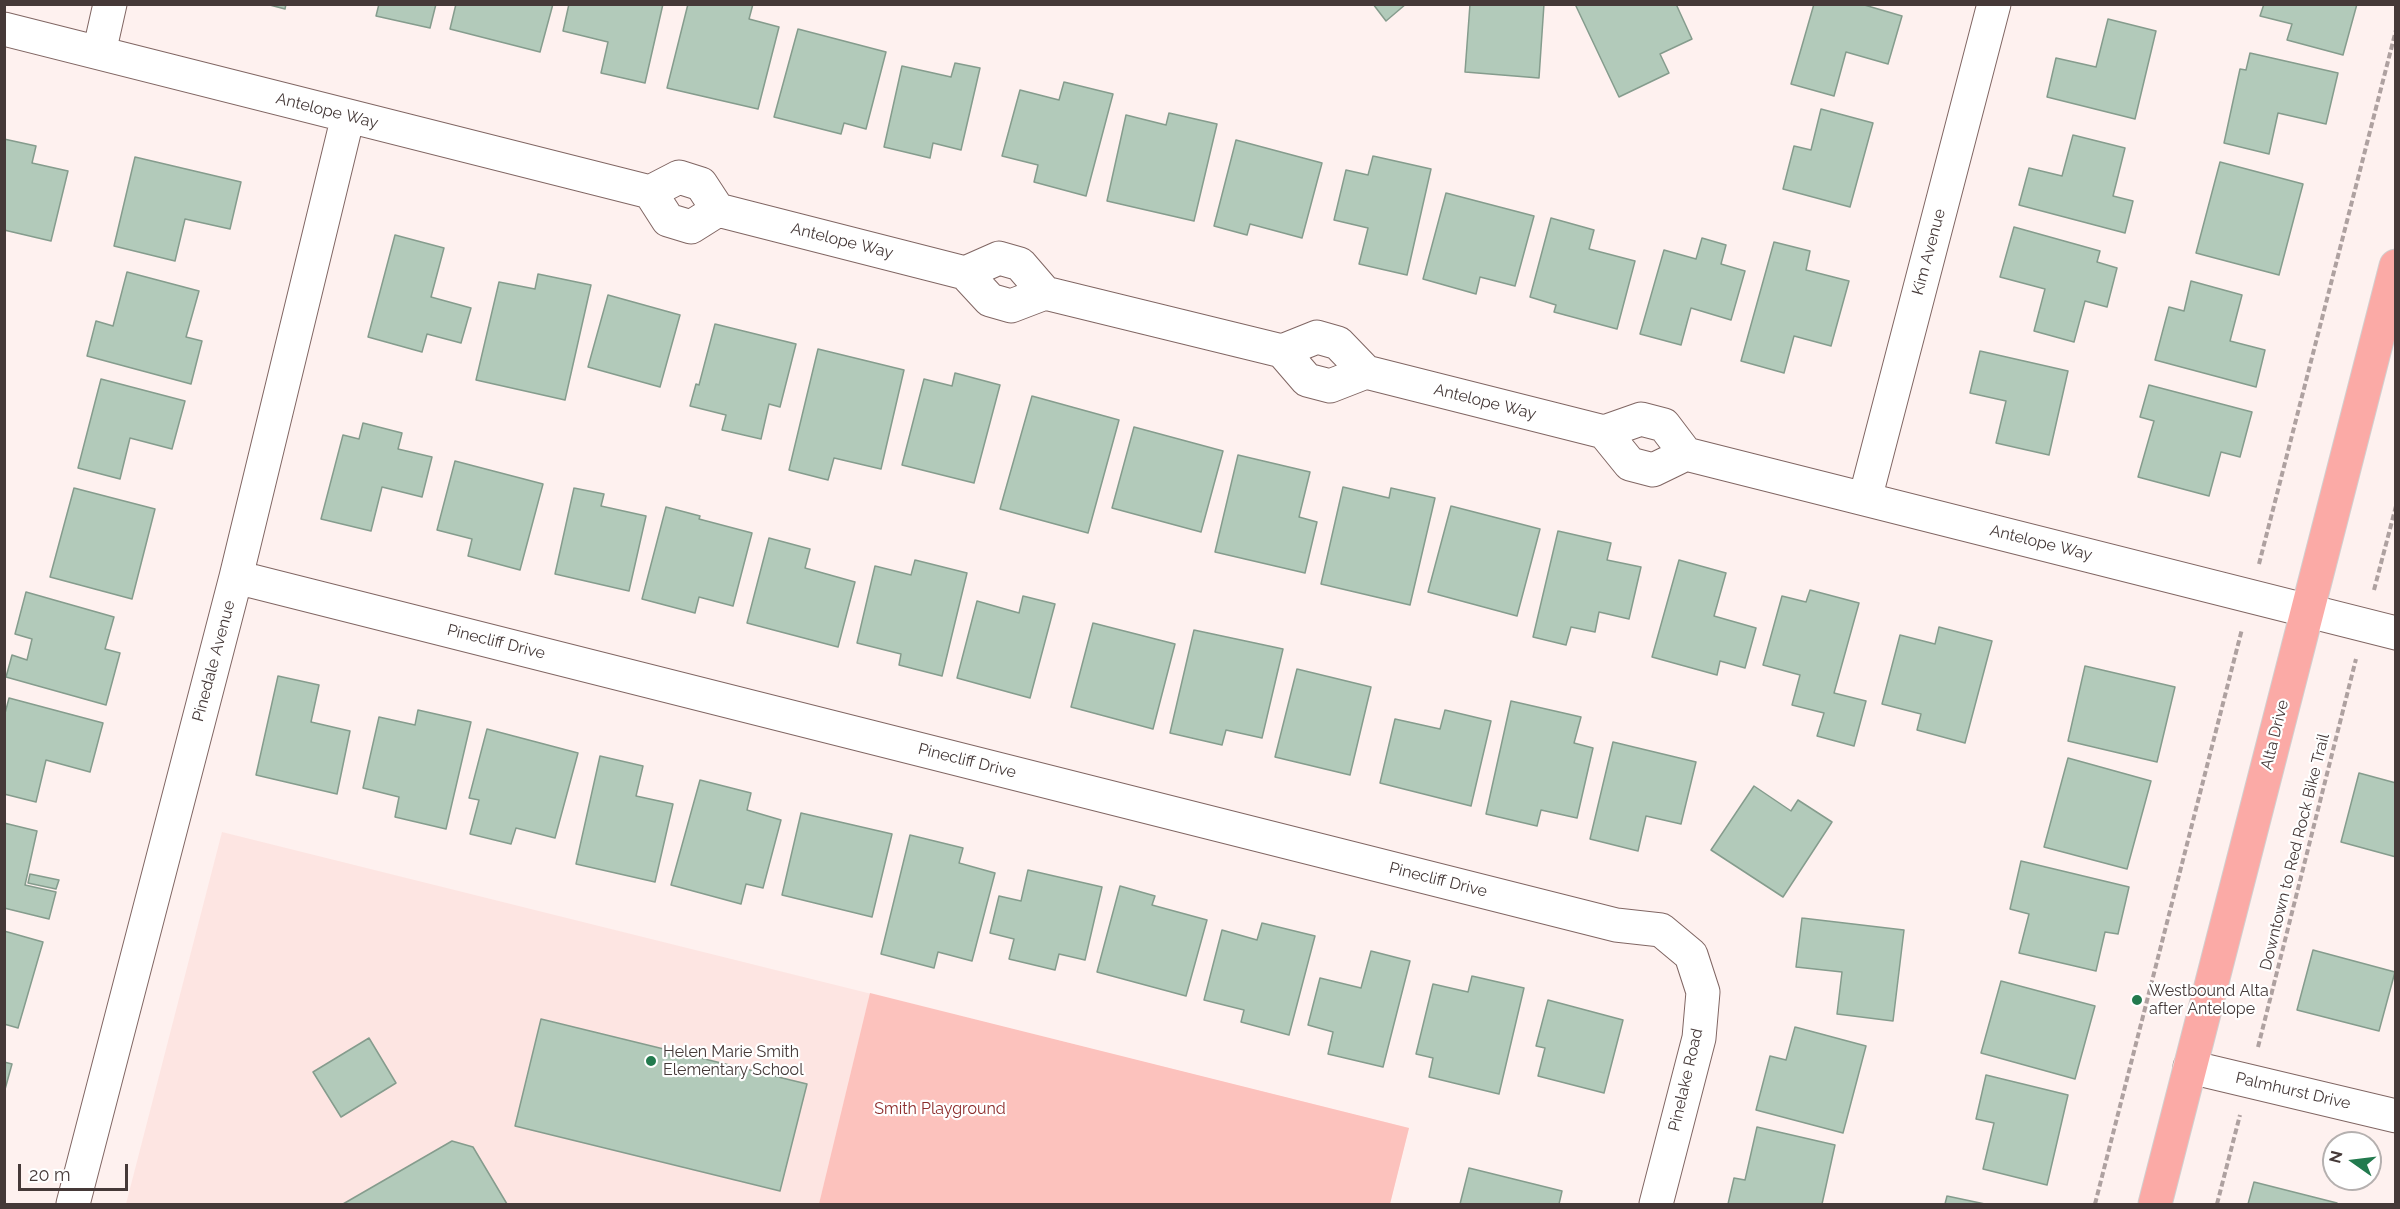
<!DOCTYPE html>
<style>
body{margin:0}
#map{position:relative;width:2400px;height:1209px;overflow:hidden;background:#fef1ef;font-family:Raleway,sans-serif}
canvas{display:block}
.frame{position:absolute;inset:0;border:6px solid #453938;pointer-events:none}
.north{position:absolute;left:2322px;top:1131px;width:60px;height:60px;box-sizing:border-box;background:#fff;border:2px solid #b5b0af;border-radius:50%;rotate:284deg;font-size:16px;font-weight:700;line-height:24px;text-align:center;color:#453938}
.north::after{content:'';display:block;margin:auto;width:21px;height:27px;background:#227a4e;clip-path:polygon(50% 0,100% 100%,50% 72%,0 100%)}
.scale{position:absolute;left:18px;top:1164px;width:110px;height:27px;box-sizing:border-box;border:3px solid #453938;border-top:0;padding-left:8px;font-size:18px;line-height:21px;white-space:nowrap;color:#453938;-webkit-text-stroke:4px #fff;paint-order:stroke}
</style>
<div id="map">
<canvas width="2400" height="1209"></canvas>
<div class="frame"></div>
<div class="north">N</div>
<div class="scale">20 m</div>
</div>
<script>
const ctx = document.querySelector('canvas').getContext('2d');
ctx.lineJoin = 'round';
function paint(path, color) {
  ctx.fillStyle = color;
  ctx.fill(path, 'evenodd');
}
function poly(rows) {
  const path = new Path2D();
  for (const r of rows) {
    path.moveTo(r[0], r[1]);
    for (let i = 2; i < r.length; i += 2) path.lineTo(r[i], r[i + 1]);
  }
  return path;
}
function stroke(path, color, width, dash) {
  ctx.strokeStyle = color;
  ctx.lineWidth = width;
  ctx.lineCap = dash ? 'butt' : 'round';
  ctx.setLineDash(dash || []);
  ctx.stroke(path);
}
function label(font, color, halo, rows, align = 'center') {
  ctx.font = font + ' Raleway,sans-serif';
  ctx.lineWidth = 4.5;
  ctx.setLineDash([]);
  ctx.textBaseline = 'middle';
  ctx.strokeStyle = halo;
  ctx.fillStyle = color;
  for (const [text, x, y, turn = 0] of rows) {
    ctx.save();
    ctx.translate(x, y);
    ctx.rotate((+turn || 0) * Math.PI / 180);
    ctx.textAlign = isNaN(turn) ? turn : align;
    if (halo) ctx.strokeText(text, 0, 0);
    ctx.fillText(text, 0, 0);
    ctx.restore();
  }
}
const built = poly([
 [222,832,1409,1128,1390,1204,126,1204]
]);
const green = poly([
 [870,993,1409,1128,1390,1204,819,1204]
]);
const building = poly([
 [266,4,286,4,285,9,266,4],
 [379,4,436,4,430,28,376,16,379,4],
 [456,4,553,4,540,52,450,29,456,4],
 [569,4,663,4,645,83,601,73,608,42,563,31,569,4],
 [688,4,753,4,749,19,779,27,758,109,667,88,688,4],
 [1373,4,1406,4,1386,21,1373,4],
 [1470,4,1544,4,1539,78,1465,72,1470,4],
 [1575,4,1676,4,1692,39,1660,54,1669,73,1619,97,1575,4],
 [1814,4,1861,4,1902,16,1888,64,1846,52,1834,96,1791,84,1814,4],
 [2264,4,2357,4,2343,55,2287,40,2292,24,2260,16,2264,4],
 [2108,19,2156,31,2135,119,2047,97,2056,58,2096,67,2108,19],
 [798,29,886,52,866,129,844,123,841,134,774,117,798,29],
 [2250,53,2338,73,2326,124,2278,113,2269,154,2224,143,2240,69,2246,70,2250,53],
 [955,63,980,68,961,150,933,143,930,158,884,147,902,66,951,77,955,63],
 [1064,82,1113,94,1086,196,1034,182,1038,165,1002,156,1020,90,1059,100,1064,82],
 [1821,109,1873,123,1850,207,1783,189,1794,146,1811,150,1821,109],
 [1169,113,1217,124,1194,221,1107,201,1126,115,1166,125,1169,113],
 [2073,135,2125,148,2113,196,2133,201,2125,233,2019,205,2029,168,2062,176,2073,135],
 [4,139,36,146,32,163,68,171,51,241,4,230,4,139],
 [1236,140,1322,163,1302,238,1250,224,1247,235,1214,226,1236,140],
 [1373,156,1431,169,1407,275,1359,264,1368,228,1334,220,1346,170,1368,175,1373,156],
 [135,157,241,182,230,229,185,219,175,261,114,246,135,157],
 [2220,162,2303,184,2279,275,2196,253,2220,162],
 [1446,193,1534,216,1515,286,1480,277,1476,294,1423,279,1446,193],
 [1551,218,1594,230,1589,249,1635,261,1617,329,1554,312,1556,305,1530,297,1551,218],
 [2014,227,2100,251,2097,262,2117,268,2107,307,2085,301,2074,342,2034,331,2045,289,2000,277,2014,227],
 [395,235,444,248,431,297,471,308,461,343,427,334,422,352,368,337,395,235],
 [1702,238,1726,245,1721,264,1745,271,1731,320,1691,308,1681,345,1640,334,1664,250,1696,259,1702,238],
 [1774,242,1810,251,1806,270,1849,281,1831,346,1794,336,1784,373,1741,361,1774,242],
 [127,272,199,291,186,337,202,341,191,384,87,356,96,321,113,326,127,272],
 [538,274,591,285,565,400,476,380,499,282,535,289,538,274],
 [2191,281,2242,295,2230,341,2265,350,2256,387,2155,360,2169,307,2184,311,2191,281],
 [608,295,680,315,660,387,588,367,608,295],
 [715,324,796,344,780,407,769,404,761,439,722,430,726,415,690,406,696,384,699,385,715,324],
 [818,349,904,370,881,469,834,458,828,480,789,470,818,349],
 [1980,351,2068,371,2049,455,1996,443,2006,401,1970,393,1980,351],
 [955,373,1000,385,974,483,902,465,924,379,952,386,955,373],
 [101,379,185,401,172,449,130,438,120,479,78,468,101,379],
 [2149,385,2252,412,2240,457,2221,452,2209,496,2138,477,2154,421,2140,417,2149,385],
 [1032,396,1119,420,1088,533,1000,509,1032,396],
 [363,423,402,433,398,449,432,457,422,497,382,487,371,531,321,519,343,435,359,439,363,423],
 [1134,427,1223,451,1201,532,1112,508,1134,427],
 [1238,455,1310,472,1299,517,1317,522,1305,573,1215,552,1238,455],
 [455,461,543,484,520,570,468,556,472,539,437,530,455,461],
 [1343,487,1389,498,1391,488,1435,498,1410,605,1321,584,1343,487],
 [74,488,155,509,132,599,50,577,74,488],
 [574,488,604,494,601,506,646,516,629,591,555,574,574,488],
 [1451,506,1540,529,1517,616,1428,592,1451,506],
 [666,507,700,516,699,519,752,533,733,606,699,597,695,613,642,599,666,507],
 [1558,531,1611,543,1607,560,1641,567,1629,619,1599,612,1595,632,1571,627,1566,645,1533,637,1558,531],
 [769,538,810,549,805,568,855,582,838,647,747,623,769,538],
 [915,560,967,573,942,676,899,665,901,654,857,643,875,566,911,575,915,560],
 [1679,560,1726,573,1714,616,1756,628,1745,668,1720,661,1717,675,1652,657,1679,560],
 [1810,590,1859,603,1834,693,1866,701,1854,746,1817,736,1824,713,1792,705,1800,675,1763,665,1782,596,1806,602,1810,590],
 [26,592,114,617,105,649,120,653,106,705,6,677,12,655,27,660,32,639,15,634,26,592],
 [1023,596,1055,604,1030,698,957,678,977,601,1019,613,1023,596],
 [1093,623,1175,644,1153,729,1071,707,1093,623],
 [1939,627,1992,641,1965,743,1917,730,1921,714,1882,704,1900,635,1935,644,1939,627],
 [1194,630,1283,649,1262,738,1226,730,1222,745,1170,733,1194,630],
 [2085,666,2175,687,2157,762,2068,741,2085,666],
 [1297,669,1371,687,1350,775,1275,757,1297,669],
 [278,676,319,685,311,722,350,731,337,794,256,775,278,676],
 [9,698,103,723,90,772,46,760,36,802,4,794,4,717,9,698],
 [1511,701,1581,717,1574,743,1593,748,1577,818,1541,810,1537,826,1486,814,1511,701],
 [418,710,471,722,446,829,395,817,399,797,363,788,379,717,415,725,418,710],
 [1445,710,1491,721,1471,806,1380,783,1395,719,1440,729,1445,710],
 [487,729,578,753,555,838,516,828,511,844,470,834,479,800,469,798,487,729],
 [1613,742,1696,762,1681,824,1646,816,1638,851,1590,839,1613,742],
 [600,756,643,766,636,796,673,804,655,882,576,864,600,756],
 [2068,758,2151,781,2127,869,2044,847,2068,758],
 [2359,773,2396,783,2396,857,2341,842,2359,773],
 [700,780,751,793,747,810,781,820,763,888,746,884,741,904,671,885,700,780],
 [1754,786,1791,811,1798,800,1832,822,1783,897,1711,850,1754,786],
 [801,813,892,834,872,917,782,895,801,813],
 [4,823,37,831,25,885,56,892,49,919,4,908,4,823],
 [910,835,963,848,959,863,995,873,972,961,938,952,934,968,881,954,910,835],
 [2021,861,2129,887,2118,934,2105,932,2096,971,2019,953,2029,914,2010,909,2021,861],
 [1028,870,1102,887,1085,960,1059,954,1055,970,1009,959,1014,939,990,933,999,896,1021,901,1028,870],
 [30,874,59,880,56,889,28,883,30,874],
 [1120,886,1155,896,1152,905,1207,920,1186,996,1097,972,1120,886],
 [1802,918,1904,930,1893,1021,1837,1014,1842,972,1796,967,1802,918],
 [1262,923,1315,936,1289,1035,1241,1022,1244,1010,1204,1000,1222,930,1257,940,1262,923],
 [4,931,43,942,18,1028,4,1024,4,931],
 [2313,950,2395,972,2379,1031,2297,1010,2313,950],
 [1371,951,1410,961,1383,1067,1328,1054,1333,1032,1308,1025,1320,978,1361,988,1371,951],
 [1472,976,1524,988,1499,1094,1429,1077,1433,1058,1416,1054,1433,984,1468,992,1472,976],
 [2001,981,2095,1006,2075,1079,1981,1053,2001,981],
 [1548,1000,1623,1020,1604,1093,1538,1076,1545,1048,1536,1046,1548,1000],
 [541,1019,807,1084,780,1191,515,1126,541,1019],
 [1795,1027,1866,1046,1843,1133,1756,1110,1770,1056,1786,1060,1795,1027],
 [369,1038,396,1083,341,1117,313,1072,369,1038],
 [4,1062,12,1064,4,1093,4,1062],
 [1986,1075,2068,1095,2047,1185,1983,1169,1994,1123,1976,1119,1986,1075],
 [1757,1127,1835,1145,1822,1204,1728,1204,1734,1178,1745,1180,1757,1127],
 [452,1141,473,1147,507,1204,343,1204,452,1141],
 [1469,1168,1562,1191,1559,1204,1460,1204,1469,1168],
 [2254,1182,2337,1203,2337,1204,2248,1204,2254,1182],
 [1947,1196,1985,1204,1945,1204,1947,1196]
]);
const path = poly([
 [2259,564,2396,30],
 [2374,590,2396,506],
 [2258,1047,2356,659],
 [2095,1204,2242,629],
 [2217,1204,2240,1115]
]);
const minor = poly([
 [4,29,650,192,679,177,701,184,718,210,965,273,990,300,1011,306,1045,293,1282,351,1317,337,1338,343,1366,372,1604,432,1641,419,1664,425,1686,454,2396,633],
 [99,53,110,4],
 [650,192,668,220,691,227,718,210],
 [965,273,999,258,1020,264,1045,293],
 [1282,351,1307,380,1330,386,1366,372],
 [1604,432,1630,464,1653,470,1686,454],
 [1865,499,1994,4],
 [236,577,1616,925,1661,930,1691,955,1703,992,1699,1038,1656,1204],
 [2190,1067,2396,1116],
 [73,1204,236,577,348,116]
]);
const major = poly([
 [2155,1204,2396,266]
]);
const markers = [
 [2137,1000,6,"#227a4e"],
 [651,1061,6,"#227a4e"]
];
const streetNames = [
 ["Antelope Way",327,111,14],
 ["Antelope Way",842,241,14],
 ["Kim Avenue",1929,252,-75],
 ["Antelope Way",1485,402,14],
 ["Antelope Way",2041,543,14],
 ["Pinecliff Drive",496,642,14],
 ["Pinedale Avenue",214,661,-75],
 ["Alta Drive",2275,735,-76],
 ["Pinecliff Drive",967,761,14],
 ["Downtown to Red Rock Bike Trail",2295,852,-76],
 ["Pinecliff Drive",1438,880,14],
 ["Pinelake Road",1686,1080,-77],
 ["Palmhurst Drive",2293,1091,13]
];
const poiNames = [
 ["Westbound Alta",2149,991],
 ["after Antelope",2149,1009],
 ["Helen Marie Smith",663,1052],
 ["Elementary School",663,1070]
];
const parkNames = [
 ["Smith Playground",940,1109]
];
paint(built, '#fde5e2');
paint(green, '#fcc2bd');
paint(building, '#b2caba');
stroke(building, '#859c8d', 1.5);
stroke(minor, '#806663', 35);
stroke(major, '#d2cfcf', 35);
stroke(path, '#aea1a0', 4, [6, 3]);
stroke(minor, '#fff', 33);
stroke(major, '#fbaaa6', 33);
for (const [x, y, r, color] of markers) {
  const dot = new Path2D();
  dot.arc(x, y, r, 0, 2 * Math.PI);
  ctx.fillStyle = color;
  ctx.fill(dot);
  stroke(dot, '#fff', 2);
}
label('16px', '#453938', '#fff', streetNames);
label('16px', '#453938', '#fff', poiNames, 'left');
label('16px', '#8c2c2b', '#fff', parkNames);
</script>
